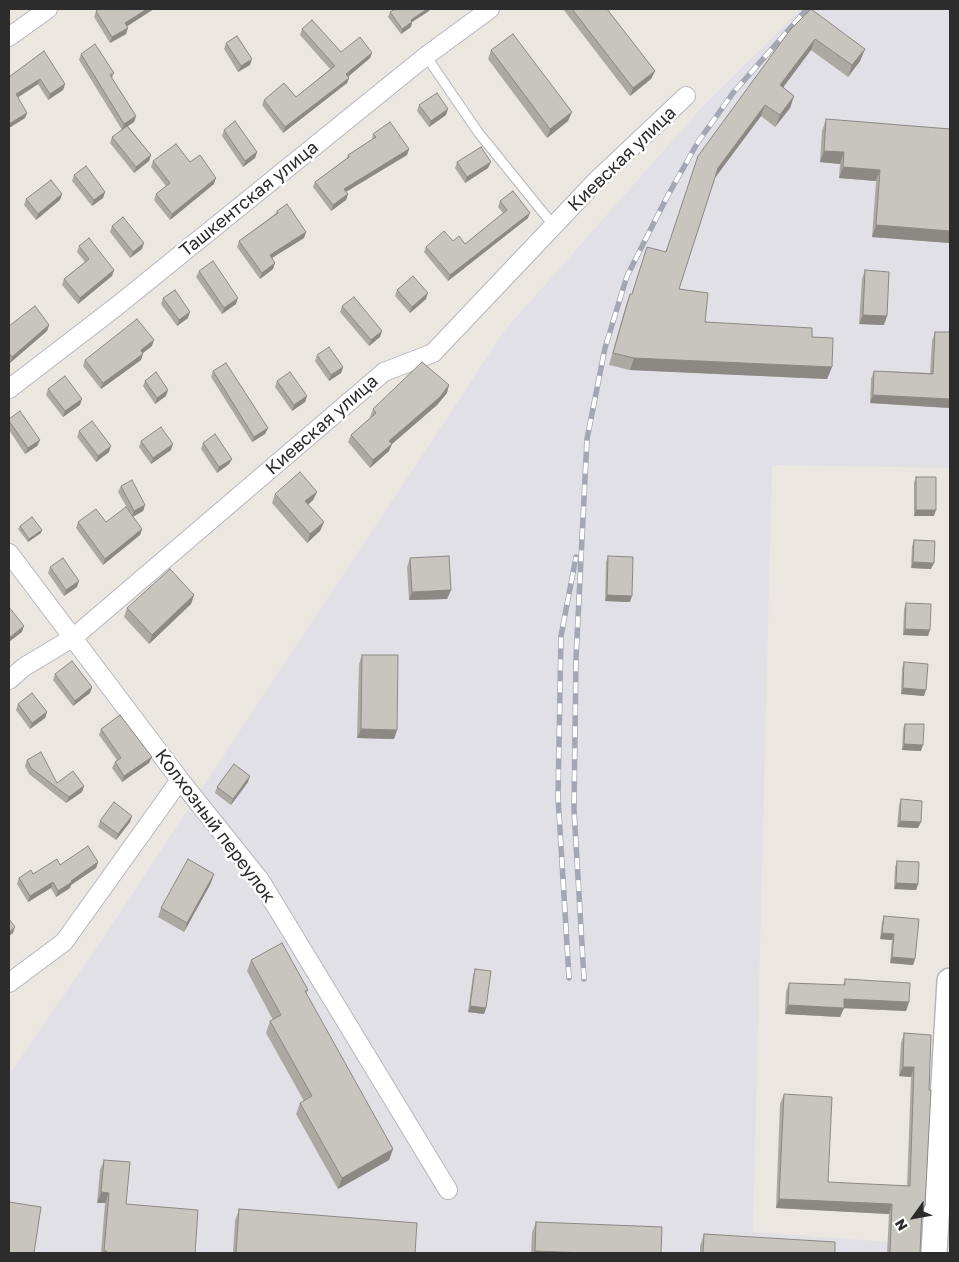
<!DOCTYPE html>
<meta charset="utf-8">
<style>
body{margin:0}
#map{position:relative;width:959px;height:1262px;overflow:hidden;background:#ece6e0;font-family:"Golos Text",sans-serif}
canvas{display:block}
.frame{position:absolute;inset:0;border:10px solid #2c2c2c;pointer-events:none}
.north{position:absolute;left:889px;top:1192px;width:50px;height:50px;-webkit-text-stroke:4px #fff;paint-order:stroke;rotate:238deg;font-size:14px;font-weight:700;line-height:20px;text-align:center;color:#2c2c2c}
.north::after{content:'';display:block;margin:auto;width:18px;height:22px;background:#2c2c2c;clip-path:polygon(50% 0,100% 100%,50% 72%,0 100%)}
</style>
<div id="map">
<canvas width="959" height="1262"></canvas>
<div class="frame"></div>
<div class="north">N</div>
</div>
<script>
const ctx = document.querySelector('canvas').getContext('2d');
ctx.lineJoin = 'round';
function paint(path, color) {
  ctx.fillStyle = color;
  ctx.fill(path, 'evenodd');
}
function poly(rows) {
  const path = new Path2D();
  for (const r of rows) {
    path.moveTo(r[0], r[1]);
    for (let i = 2; i < r.length; i += 2) path.lineTo(r[i], r[i + 1]);
  }
  return path;
}
function stroke(path, color, width, dash) {
  ctx.strokeStyle = color;
  ctx.lineWidth = width;
  ctx.lineCap = dash ? 'butt' : 'round';
  ctx.setLineDash(dash || []);
  ctx.stroke(path);
}
function label(font, color, halo, rows, align = 'center') {
  ctx.font = font + ' "Golos Text",sans-serif';
  ctx.lineWidth = 5;
  ctx.setLineDash([]);
  ctx.textBaseline = 'middle';
  ctx.strokeStyle = halo;
  ctx.fillStyle = color;
  for (const [text, x, y, turn = 0] of rows) {
    ctx.save();
    ctx.translate(x, y);
    ctx.rotate((+turn || 0) * Math.PI / 180);
    ctx.textAlign = isNaN(turn) ? turn : align;
    if (halo) ctx.strokeText(text, 0, 0);
    ctx.fillText(text, 0, 0);
    ctx.restore();
  }
}
const industrial = poly([
 [801,9,950,9,950,468,772,465,753,1232,918,1244,917,1253,9,1253,9,1075,99,944,505,330,704,105]
]);
const lane = poly([
 [426,56,478,132,554,226]
]);
const street = poly([
 [9,37,48,9],
 [9,389,117,306,426,56,490,9],
 [9,553,180,780,260,880,448,1190],
 [9,680,24,667,74,637,384,372,433,353,597,180,686,96],
 [9,983,64,942,180,780]
]);
const secondary = poly([
 [934,1253,950,981]
]);
const rail = poly([
 [569,978,558,797,561,636,576,557],
 [584,979,574,810,576,658,587,439,605,348,627,276,667,197,698,142,733,93,807,9]
]);
const wall = poly([
 [153,9,127,26,126,34,110,43,94,17,96,11],
 [563,9,607,9,655,71,651,79,630,96],
 [429,11,412,22,411,27,401,34,388,17,390,12],
 [302,29,341,52,372,53,370,58,348,77,349,78,347,83,283,133,262,105,264,100,296,97,330,69,300,35],
 [790,30,865,49,860,61,848,77,811,50,783,87,794,96,790,108,775,127,761,116,715,178,679,289,705,322,812,337,832,367,827,379,630,370,609,365,626,305,630,294,632,294,647,247,665,252],
 [226,43,250,65,238,72,224,49],
 [491,50,568,121,547,138,488,59],
 [44,51,65,84,63,90,48,100,38,84,17,98,27,113,25,118,9,128,9,77],
 [81,54,114,73,112,78,136,116,134,122,128,126,151,155,149,161,134,173,110,143,112,137,122,130,79,60],
 [419,105,446,115,429,127,417,111],
 [826,119,950,129,950,243,872,237,876,181,839,178,840,164,820,162,822,131],
 [224,130,257,152,255,158,243,167,222,136],
 [373,134,409,149,407,155,346,192,348,194,346,200,331,211,313,187,315,182,347,158,348,155,372,139],
 [153,161,190,162,214,184,170,220,154,200,156,194,166,186,151,167],
 [457,162,488,168,465,183,455,168],
 [74,175,105,192,103,198,92,206,72,181],
 [62,194,60,200,36,220,24,205,26,199],
 [500,201,528,218,448,281,424,252,426,247,453,241,465,244,503,213,498,207],
 [277,211,306,232,304,238,272,258,275,263,273,269,260,279,237,247,239,241,275,214],
 [112,226,142,249,130,258,110,232],
 [79,246,114,270,112,276,78,304,62,285,64,279,85,262,77,252],
 [865,270,884,325,859,324,862,279],
 [199,271,236,304,222,314,196,277],
 [397,290,426,299,410,313,395,296],
 [163,298,188,318,177,326,161,304],
 [342,306,380,337,369,346,340,312],
 [49,325,47,331,10,363,9,362,9,326],
 [935,332,950,408,870,403,871,379,874,371,930,373,932,341],
 [152,346,143,353,141,360,101,389,83,366,85,360],
 [317,355,343,367,341,373,329,381,315,361],
 [213,371,268,428,265,434,252,442,211,377],
 [145,381,166,396,155,404,143,386],
 [277,381,307,396,305,402,292,411,275,387],
 [48,389,80,405,63,417,46,395],
 [447,393,437,405,392,444,389,451,370,468,348,442,351,435,371,417,370,417,373,409],
 [9,419,40,440,37,446,25,454,9,430],
 [79,431,109,452,96,462,77,437],
 [141,441,171,450,151,464,139,447],
 [203,443,232,459,229,464,217,473,201,449],
 [916,477,934,516,914,516,914,483],
 [121,486,145,505,143,511,133,517,142,529,140,535,103,565,76,528,78,522,106,522,129,511,118,492],
 [317,492,313,500,308,505,324,522,320,531,307,543,272,503,275,494],
 [20,526,41,533,28,542,18,529],
 [914,540,931,569,911,568,912,546],
 [608,556,630,602,605,601,606,562],
 [410,558,451,590,447,599,409,600,407,567],
 [50,567,77,587,64,596,48,573],
 [194,595,191,604,149,644,124,617,127,608],
 [906,603,930,630,928,636,903,635,904,609],
 [362,655,397,730,394,739,357,738,359,664],
 [904,662,924,696,901,694,902,668],
 [55,674,92,687,90,693,73,706,53,680],
 [18,704,47,712,45,718,30,729,16,710],
 [905,724,921,751,902,750,903,729],
 [101,729,149,763,122,782,112,768,115,762,117,760,99,735],
 [27,760,57,783,84,786,82,792,66,803,29,774,25,766],
 [248,782,231,805,215,793,217,787],
 [901,799,918,828,897,827,899,805],
 [132,816,130,822,116,840,98,827,100,821],
 [897,861,918,884,916,890,894,889,895,867],
 [98,862,96,868,71,885,70,888,56,897,51,888,28,902,17,884,19,878,33,874,60,865],
 [211,883,184,932,158,917,161,908],
 [884,916,915,959,913,965,890,963,892,940,880,939,882,922],
 [251,960,308,990,306,994,393,1149,389,1160,338,1189,296,1114,300,1103,304,1101,266,1033,270,1021,273,1020,247,971],
 [475,969,486,1008,484,1014,468,1012,473,975],
 [845,979,909,1002,906,1011,844,1008,840,1017,785,1014,786,992,789,983,843,985],
 [904,1033,931,1035,920,1253,887,1253,889,1214,776,1208,780,1104,784,1094,828,1182,907,1186,911,1077,899,1076,901,1043],
 [104,1160,126,1204,195,1253,101,1253,105,1203,97,1203,100,1170],
 [239,1209,415,1253,233,1253,235,1221],
 [536,1222,661,1253,531,1253,532,1233],
 [704,1234,835,1253,700,1253,700,1246]
]);
const shadedWall = poly([
 [147,9,154,9,123,29,125,23],
 [427,9,430,9,429,11,412,22,411,27,401,34,402,29,411,20],
 [128,28,126,34,110,43,112,37],
 [815,39,811,50,776,97,780,85],
 [865,49,860,61,848,77,852,65],
 [372,53,370,58,344,80,346,74],
 [252,59,250,65,238,72,241,66],
 [655,71,651,79,630,96,633,88],
 [349,78,347,83,283,133,285,127],
 [40,79,38,84,14,100,16,94],
 [65,84,63,90,48,100,50,94],
 [794,96,790,108,775,127,780,115],
 [765,105,761,116,714,179,718,168],
 [448,109,446,115,429,127,431,121],
 [572,112,568,121,547,138,550,129],
 [27,113,25,118,9,128,9,124],
 [136,116,134,122,122,130,124,124],
 [409,149,407,155,342,194,344,189],
 [824,151,844,152,840,164,820,162],
 [257,152,255,158,243,167,245,161],
 [151,155,149,161,134,173,136,167],
 [491,162,488,168,465,183,467,177],
 [843,167,880,170,876,181,839,178],
 [216,178,214,184,170,220,172,214],
 [105,192,103,198,92,206,94,200],
 [62,194,60,200,36,220,38,214],
 [348,194,346,200,331,211,333,205],
 [530,213,528,218,448,281,450,275],
 [876,225,950,231,950,243,872,237],
 [306,232,304,238,267,261,270,255],
 [144,243,142,249,130,258,133,252],
 [275,263,273,269,260,279,262,273],
 [114,270,112,276,78,304,80,298],
 [428,293,426,299,410,313,412,307],
 [238,298,236,304,222,314,224,308],
 [190,312,188,318,177,326,179,320],
 [863,315,887,316,884,325,859,324],
 [49,325,47,331,10,363,12,357],
 [382,331,380,337,369,346,371,340],
 [154,340,152,346,139,356,141,350],
 [143,354,141,360,101,389,103,383],
 [634,358,832,367,827,379,630,370],
 [343,367,341,373,329,381,331,375],
 [449,385,447,393,437,405,392,444,389,451,370,468,373,460,389,441],
 [168,390,166,396,155,404,157,398],
 [873,395,950,399,950,408,870,403],
 [307,396,305,402,292,411,294,405],
 [82,399,80,405,63,417,65,411],
 [268,428,265,434,252,442,254,437],
 [40,440,37,446,25,454,28,448],
 [173,444,171,450,151,464,153,458],
 [111,446,109,452,96,462,98,456],
 [232,459,229,464,217,473,219,467],
 [317,492,313,500,302,510,305,501],
 [145,505,143,511,132,517,134,511],
 [916,510,936,510,934,516,914,516],
 [324,522,320,531,307,543,310,534],
 [142,529,140,535,103,565,105,559],
 [42,530,41,533,28,542,29,539],
 [913,562,934,563,931,569,911,568],
 [79,581,77,587,64,596,66,590],
 [451,590,447,599,409,600,412,592],
 [194,595,191,604,149,644,152,635],
 [607,595,632,596,630,602,605,601],
 [24,626,22,632,9,642,9,638],
 [905,629,930,630,928,636,903,635],
 [92,687,90,693,73,706,75,701],
 [903,688,926,690,924,696,901,694],
 [47,712,45,718,30,729,32,723],
 [361,729,397,730,394,739,357,738],
 [904,744,923,745,921,751,902,750],
 [152,757,149,763,122,782,124,776],
 [250,776,248,782,231,805,233,799],
 [84,786,82,792,66,803,69,797],
 [132,816,130,822,116,840,118,834],
 [900,821,921,822,918,828,897,827],
 [98,862,96,868,71,885,70,888,56,897,58,891,71,881],
 [214,874,211,883,184,932,187,923],
 [53,882,51,888,28,902,30,896],
 [896,883,918,884,916,890,894,889],
 [15,927,13,933,9,936,9,932],
 [882,933,894,934,892,940,880,939],
 [892,957,915,959,913,965,890,963],
 [844,999,909,1002,906,1011,841,1008],
 [788,1005,844,1008,840,1017,785,1014],
 [470,1006,486,1008,484,1014,468,1012],
 [903,1067,914,1067,911,1077,899,1076],
 [393,1149,389,1160,338,1189,342,1178],
 [101,1192,109,1193,105,1203,97,1203],
 [779,1199,892,1204,889,1214,776,1208],
 [922,1206,925,1206,922,1215,918,1215],
 [535,1251,585,1253,534,1253]
]);
const building = poly([
 [99,9,147,9,125,23,128,28,112,37,96,11,99,9],
 [395,9,427,9,411,20,412,22,402,29,390,12,395,9],
 [572,9,607,9,655,71,633,88,572,9],
 [811,9,865,49,852,65,815,39,780,85,794,96,780,115,765,105,718,168,679,289,708,293,705,322,812,328,812,337,833,338,832,367,634,358,613,353,630,294,632,294,647,247,666,252,698,156,790,30,811,9],
 [312,20,341,52,360,37,372,53,346,74,349,78,285,127,264,100,284,83,296,97,335,66,302,29,312,20],
 [513,34,572,112,550,129,491,50,513,34],
 [237,36,252,59,241,66,226,43,237,36],
 [95,44,114,73,110,75,136,116,124,124,81,54,95,44],
 [44,51,65,84,50,94,40,79,16,94,27,113,9,124,9,77,44,51],
 [437,93,448,109,431,121,419,105,437,93],
 [826,119,950,129,950,231,876,225,880,170,843,167,844,152,824,151,826,119],
 [235,121,257,152,245,161,224,130,235,121],
 [390,122,409,149,344,189,348,194,333,205,315,182,349,157,348,155,376,137,373,134,390,122],
 [127,126,151,155,136,167,112,137,127,126],
 [176,144,190,162,200,155,216,178,172,214,156,194,170,183,153,161,176,144],
 [481,147,491,162,467,177,457,162,481,147],
 [86,166,105,192,94,200,74,175,86,166],
 [51,180,62,194,38,214,26,199,51,180],
 [513,191,530,213,450,275,426,247,444,231,453,241,459,236,465,244,507,210,500,201,513,191],
 [287,204,306,232,270,255,275,263,262,273,239,241,278,213,277,211,287,204],
 [123,217,144,243,133,252,112,226,123,217],
 [89,238,114,270,80,298,64,279,89,259,79,246,89,238],
 [213,261,238,298,224,308,199,271,213,261],
 [865,270,889,272,887,316,863,315,865,270],
 [413,276,428,293,412,307,397,290,413,276],
 [175,290,190,312,179,320,163,298,175,290],
 [354,297,382,331,371,340,342,306,354,297],
 [35,306,49,325,12,357,9,353,9,326,35,306],
 [137,319,154,340,141,350,143,354,103,383,85,360,137,319],
 [935,332,950,332,950,399,873,395,874,371,933,374,935,332],
 [329,347,343,367,331,375,317,355,329,347],
 [422,362,449,385,440,397,389,441,392,444,373,460,351,435,376,413,373,409,422,362],
 [226,363,268,428,254,437,213,371,226,363],
 [156,372,168,390,157,398,145,381,156,372],
 [290,372,307,396,294,405,277,381,290,372],
 [65,376,82,399,65,411,48,389,65,376],
 [20,411,40,440,28,448,9,421,9,419,20,411],
 [92,421,111,446,98,456,79,431,92,421],
 [161,427,173,444,153,458,141,441,161,427],
 [215,434,232,459,219,467,203,443,215,434],
 [300,472,317,492,305,501,324,522,310,534,275,494,300,472],
 [916,477,936,477,936,510,916,510,916,477],
 [132,480,145,505,134,511,121,486,132,480],
 [126,507,142,529,105,559,78,522,96,509,106,522,126,507],
 [32,517,42,530,29,539,20,526,32,517],
 [914,540,935,541,934,563,913,562,914,540],
 [449,556,451,590,412,592,410,558,449,556],
 [608,556,633,557,632,596,607,595,608,556],
 [63,558,79,581,66,590,50,567,63,558],
 [170,569,194,595,152,635,127,608,170,569],
 [906,603,931,604,930,630,905,629,906,603],
 [9,607,24,626,9,638,9,607],
 [362,655,398,655,397,730,361,729,362,655],
 [72,661,92,687,75,701,55,674,72,661],
 [904,662,928,664,926,690,903,688,904,662],
 [32,693,47,712,32,723,18,704,32,693],
 [120,715,152,757,124,776,115,762,121,758,101,729,120,715],
 [905,724,924,724,923,745,904,744,905,724],
 [41,752,57,783,73,771,84,786,69,797,31,768,27,760,41,752],
 [234,764,250,776,233,799,217,787,234,764],
 [901,799,922,801,921,822,900,821,901,799],
 [114,802,132,816,118,834,100,821,114,802],
 [88,846,98,862,71,881,72,882,58,891,53,882,30,896,19,878,31,870,33,874,57,859,60,865,88,846],
 [188,859,214,874,187,923,161,908,188,859],
 [897,861,919,862,918,884,896,883,897,861],
 [884,916,919,919,915,959,892,957,894,934,882,933,884,916],
 [9,919,15,927,9,932,9,919],
 [282,943,308,990,305,991,393,1149,342,1178,300,1103,312,1096,270,1021,281,1015,251,960,282,943],
 [475,969,491,971,486,1008,470,1006,475,969],
 [845,979,910,983,909,1002,844,999,844,1008,788,1005,789,983,845,985,845,979],
 [904,1033,931,1035,929,1090,931,1090,925,1206,922,1206,920,1253,890,1253,892,1204,779,1199,784,1094,832,1097,828,1182,910,1186,914,1067,903,1067,904,1033],
 [104,1160,130,1162,126,1204,198,1210,195,1253,106,1253,107,1251,104,1251,109,1193,101,1192,104,1160],
 [9,1202,41,1207,34,1253,9,1253,9,1202],
 [239,1209,417,1223,415,1253,236,1253,239,1209],
 [536,1222,662,1227,661,1253,585,1253,535,1251,536,1222],
 [704,1234,835,1242,835,1253,703,1253,704,1234]
]);
const streetNames = [
 ["Киевская улица",622,159,-44],
 ["Ташкентская улица",249,199,-39],
 ["Киевская улица",322,425,-41],
 ["Колхозный переулок",215,826,53]
];
paint(industrial, '#e1e0e6');
stroke(lane, '#b4b6be', 11);
stroke(street, '#b4b6be', 20);
stroke(secondary, '#b4b6be', 28);
stroke(lane, '#fff', 9);
stroke(street, '#fff', 18);
stroke(secondary, '#fff', 25);
stroke(rail, '#a3a7b4', 5.5);
stroke(rail, '#fff', 4, [11]);
paint(wall, '#aca9a3');
paint(shadedWall, '#8c8985');
paint(building, '#c8c4be');
stroke(building, '#8c8985', 1);
label('18px', '#2c2c2c', '#fff', streetNames);
</script>
